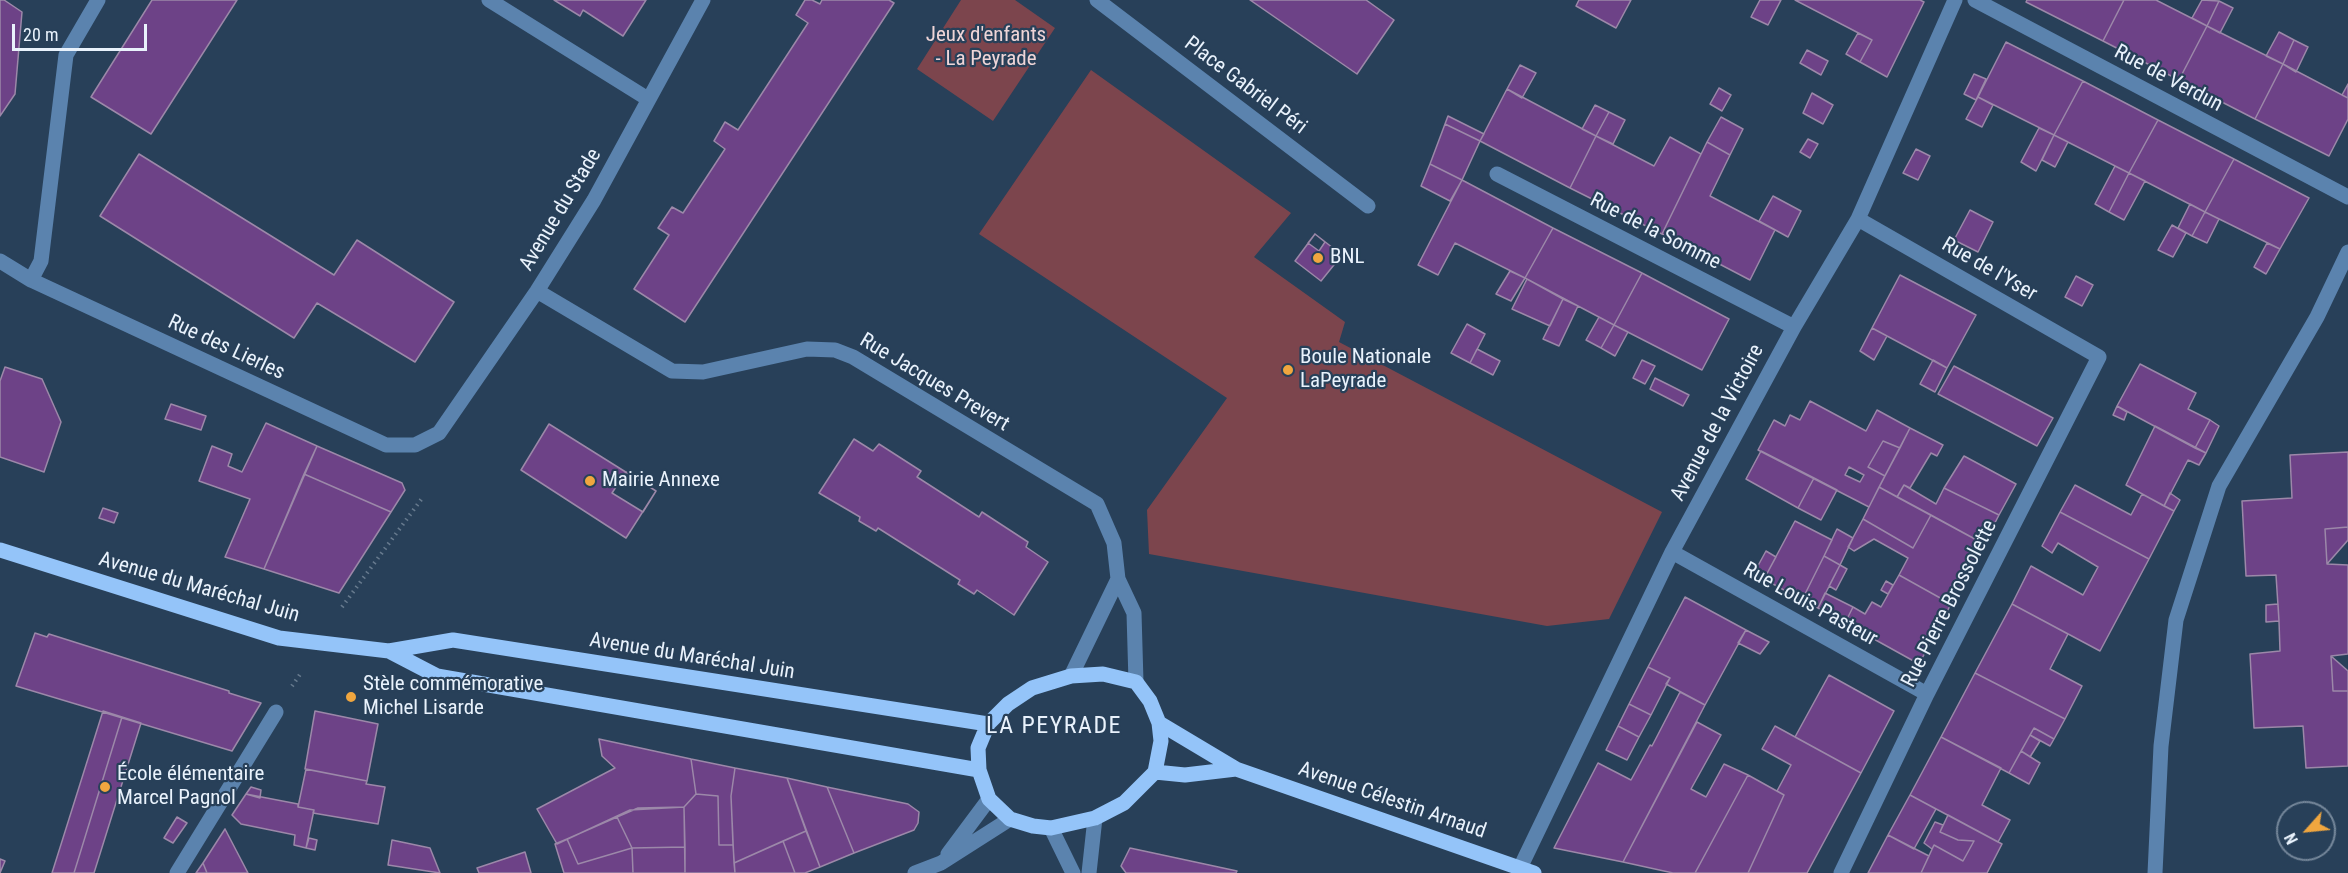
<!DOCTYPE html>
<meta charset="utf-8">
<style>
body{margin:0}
#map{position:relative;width:2348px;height:873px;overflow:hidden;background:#284059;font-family:"Roboto Condensed",sans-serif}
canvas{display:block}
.north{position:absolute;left:2276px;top:801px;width:60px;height:60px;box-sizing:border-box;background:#284059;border:2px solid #75879a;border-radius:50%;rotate:243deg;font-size:16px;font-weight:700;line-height:24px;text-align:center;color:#e9f2fc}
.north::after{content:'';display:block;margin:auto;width:21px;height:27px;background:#f0a63f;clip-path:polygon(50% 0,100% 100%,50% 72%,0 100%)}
.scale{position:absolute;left:12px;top:24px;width:135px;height:27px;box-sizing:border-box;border:3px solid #e9f2fc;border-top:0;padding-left:8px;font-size:18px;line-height:21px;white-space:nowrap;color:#e9f2fc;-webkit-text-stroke:4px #284059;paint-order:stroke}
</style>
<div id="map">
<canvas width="2348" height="873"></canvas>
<div class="north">N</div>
<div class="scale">20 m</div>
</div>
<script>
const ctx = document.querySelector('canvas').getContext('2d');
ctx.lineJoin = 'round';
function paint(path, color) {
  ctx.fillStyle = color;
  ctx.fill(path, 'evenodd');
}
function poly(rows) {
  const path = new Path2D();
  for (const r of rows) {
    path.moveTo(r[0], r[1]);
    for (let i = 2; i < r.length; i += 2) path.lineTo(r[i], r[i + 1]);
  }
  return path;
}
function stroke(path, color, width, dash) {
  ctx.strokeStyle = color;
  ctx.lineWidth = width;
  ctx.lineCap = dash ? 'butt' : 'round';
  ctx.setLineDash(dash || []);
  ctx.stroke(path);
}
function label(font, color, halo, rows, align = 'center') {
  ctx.font = font + ' "Roboto Condensed",sans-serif';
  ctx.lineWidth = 4.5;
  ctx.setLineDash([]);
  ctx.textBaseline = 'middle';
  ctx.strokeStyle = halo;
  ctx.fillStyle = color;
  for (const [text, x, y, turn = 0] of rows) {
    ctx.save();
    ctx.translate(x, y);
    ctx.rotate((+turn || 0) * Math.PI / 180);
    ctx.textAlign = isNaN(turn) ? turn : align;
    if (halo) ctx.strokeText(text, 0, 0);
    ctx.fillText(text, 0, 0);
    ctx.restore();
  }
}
const green = poly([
 [961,0,1015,0,1055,28,993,121,917,69],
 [1091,70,1291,213,1254,257,1345,322,1339,342,1662,512,1609,619,1547,626,1149,554,1147,510,1227,398,979,234]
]);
const building = poly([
 [0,0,4,0,22,12,15,94,0,116,0,0],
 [152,0,237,0,151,134,91,97,152,0],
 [554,0,646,0,623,36,583,10,580,16,554,0],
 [805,0,812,0,820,4,822,0,889,0,894,3,685,322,634,289,669,235,658,228,672,207,683,213,725,149,714,141,725,122,738,130,808,23,796,15,805,0],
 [1250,0,1366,0,1394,20,1357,74,1250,0],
 [1579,0,1631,0,1616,28,1576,6,1579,0],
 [1760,0,1781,0,1768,25,1751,17,1760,0],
 [1795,0,1920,0,1924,2,1887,77,1860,62,1872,40,1795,0],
 [2027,0,2124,0,2103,41,2026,2,2027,0],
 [2124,0,2156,0,2207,26,2179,80,2103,41,2124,0],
 [2202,0,2219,1,2207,26,2192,18,2202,0],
 [2219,1,2233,8,2220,33,2207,26,2219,1],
 [2207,26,2283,64,2255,119,2179,80,2207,26],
 [2279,32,2294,40,2283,64,2266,56,2279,32],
 [1858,33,1872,40,1860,62,1846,54,1858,33],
 [2294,40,2308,47,2296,72,2283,64,2294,40],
 [2006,42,2083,81,2054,135,1978,97,2006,42],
 [1807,50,1828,61,1821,75,1800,63,1807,50],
 [2283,64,2348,98,2348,119,2329,156,2255,119,2283,64],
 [1520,65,1536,73,1522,98,1507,89,1520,65],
 [1974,74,1986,79,1976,100,1964,94,1974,74],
 [2083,81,2158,120,2129,173,2054,135,2083,81],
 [2348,84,2348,98,2342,95,2348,84],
 [1719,88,1731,95,1722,111,1710,104,1719,88],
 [1507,89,1596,136,1570,188,1480,141,1507,89],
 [1812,93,1833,105,1823,124,1803,113,1812,93],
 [1978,97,1993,105,1982,127,1966,119,1978,97],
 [1595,105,1609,112,1596,136,1582,129,1595,105],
 [1609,112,1625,120,1613,144,1596,136,1609,112],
 [1448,116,1484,134,1480,141,1445,124,1448,116],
 [1721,117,1743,129,1730,155,1707,142,1721,117],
 [2158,120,2234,159,2205,212,2129,173,2158,120],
 [1445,124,1480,141,1462,180,1430,164,1445,124],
 [2039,128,2054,135,2036,171,2021,162,2039,128],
 [2054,135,2068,142,2055,167,2042,160,2054,135],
 [1596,136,1654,166,1670,137,1701,154,1662,234,1570,188,1596,136],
 [1808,139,1818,144,1810,158,1800,152,1808,139],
 [1707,142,1730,155,1710,196,1775,230,1750,280,1662,234,1707,142],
 [1916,149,1930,156,1918,180,1903,173,1916,149],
 [139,154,334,275,357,240,454,302,415,362,317,303,294,338,100,216,139,154],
 [2234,159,2309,198,2280,249,2205,212,2234,159],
 [1430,164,1462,180,1450,201,1421,186,1430,164],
 [2115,166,2129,173,2109,212,2095,204,2115,166],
 [2129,173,2145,181,2124,220,2109,212,2129,173],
 [1462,180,1553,228,1525,278,1455,243,1438,275,1418,265,1462,180],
 [1773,196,1801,211,1788,237,1759,221,1773,196],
 [2190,204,2205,212,2192,236,2178,228,2190,204],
 [1970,210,1993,222,1978,252,1954,240,1970,210],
 [2205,212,2219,219,2207,243,2192,236,2205,212],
 [2172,225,2186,233,2173,257,2158,250,2172,225],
 [1553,228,1642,273,1614,325,1525,278,1553,228],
 [1315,234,1342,255,1321,281,1295,261,1315,234],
 [1315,234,1325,242,1319,251,1308,243,1315,234],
 [2267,243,2280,249,2266,274,2254,267,2267,243],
 [1510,271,1525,278,1511,301,1496,294,1510,271],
 [1642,273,1729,319,1702,370,1614,325,1642,273],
 [1900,275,1976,315,1947,368,1872,328,1900,275],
 [2076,276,2093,285,2082,306,2065,297,2076,276],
 [1527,279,1563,299,1550,326,1512,309,1527,279],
 [1563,299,1578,306,1559,346,1543,339,1563,299],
 [1599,317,1614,325,1601,348,1586,340,1599,317],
 [1467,324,1485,334,1470,363,1451,353,1467,324],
 [1614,325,1628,332,1615,356,1601,348,1614,325],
 [1872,328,1887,336,1874,360,1860,351,1872,328],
 [1477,349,1500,361,1493,375,1470,363,1477,349],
 [1642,360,1655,366,1645,384,1633,378,1642,360],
 [1933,360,1947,368,1935,392,1920,384,1933,360],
 [2140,364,2196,393,2188,409,2210,420,2195,448,2117,406,2140,364],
 [1954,366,2053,418,2037,446,1938,394,1954,366],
 [5,367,42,379,61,422,44,472,0,457,0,381,5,367],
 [1655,378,1689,395,1683,406,1650,389,1655,378],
 [1810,401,1866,431,1877,410,1910,428,1900,448,1883,441,1868,467,1885,476,1869,507,1758,450,1774,420,1785,426,1790,415,1800,420,1810,401],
 [1849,467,1864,475,1860,482,1845,475,1849,467],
 [171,404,206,416,201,430,165,419,171,404],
 [2117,406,2127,412,2124,420,2113,415,2117,406],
 [2210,420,2219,426,2206,453,2195,448,2210,420],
 [266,423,317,446,264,569,225,557,250,499,199,481,212,446,232,454,228,466,242,472,266,423],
 [549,424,656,491,626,538,521,470,549,424],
 [2155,426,2206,453,2199,465,2188,460,2164,506,2126,485,2155,426],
 [1910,428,1943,445,1937,456,1931,453,1910,488,1904,485,1897,497,1879,487,1910,428],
 [854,439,873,451,879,444,921,471,917,477,979,517,982,512,1028,542,1026,547,1048,562,1014,615,977,590,974,594,958,584,960,580,878,528,876,531,859,521,860,517,819,493,854,439],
 [1883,441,1900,448,1885,476,1868,467,1883,441],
 [317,446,402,483,405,490,391,512,304,474,317,446],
 [1761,451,1814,478,1798,508,1746,479,1761,451],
 [2348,452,2348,527,2325,529,2327,564,2348,565,2348,654,2331,656,2333,691,2348,691,2348,766,2306,768,2303,726,2254,728,2250,654,2280,651,2279,621,2276,575,2246,576,2242,501,2292,498,2290,455,2348,452],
 [1964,456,2016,484,1999,515,1944,488,1964,456],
 [626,472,656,491,643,512,612,493,626,472],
 [304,474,391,512,339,593,264,569,304,474],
 [1814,478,1837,490,1821,520,1798,508,1814,478],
 [1904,485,1936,504,1944,488,1999,515,1984,544,1897,497,1904,485],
 [2075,485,2131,515,2142,494,2174,511,2149,559,2060,512,2075,485],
 [1879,487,1931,515,1913,548,1863,519,1879,487],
 [2170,493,2180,500,2174,511,2164,506,2170,493],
 [103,508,118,513,114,523,99,518,103,508],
 [2060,512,2149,559,2100,651,2012,604,2031,566,2083,595,2098,567,2058,543,2052,553,2042,546,2060,512],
 [1931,515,1984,544,1951,604,1899,575,1908,558,1874,539,1854,551,1848,547,1863,519,1913,548,1931,515],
 [1795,521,1832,540,1802,600,1764,579,1795,521],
 [2348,527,2348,540,2327,564,2325,529,2348,527],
 [1837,529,1853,538,1840,565,1824,556,1837,529],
 [1766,551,1776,557,1764,579,1754,573,1766,551],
 [1824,556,1840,565,1818,608,1802,600,1824,556],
 [1840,565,1847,569,1836,590,1829,586,1840,565],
 [1899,575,1951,604,1919,664,1845,623,1853,607,1865,614,1872,602,1881,607,1899,575],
 [1886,581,1893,585,1888,594,1881,590,1886,581],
 [1825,593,1853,607,1845,623,1818,608,1825,593],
 [1685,597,1746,630,1705,705,1666,684,1670,678,1648,667,1685,597],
 [2012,604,2068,634,2050,669,2082,686,2065,719,1975,673,2012,604],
 [2278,604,2279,621,2266,622,2266,605,2278,604],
 [1746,630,1769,642,1760,654,1738,643,1746,630],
 [35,633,47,637,49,634,229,691,229,693,261,703,232,751,16,686,35,633],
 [2331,656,2348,671,2348,691,2333,691,2331,656],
 [1648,667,1670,678,1651,715,1629,704,1648,667],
 [1975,673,2065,719,2054,739,2034,728,2009,773,1941,737,1975,673],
 [1829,675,1894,711,1861,773,1795,737,1829,675],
 [1680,692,1705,705,1623,862,1554,848,1598,763,1631,780,1650,745,1652,746,1680,692],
 [1629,704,1651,715,1639,737,1618,726,1629,704],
 [103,711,122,717,74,873,52,873,103,711],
 [315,711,378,724,367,781,305,769,315,711],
 [122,717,141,723,94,873,74,873,122,717],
 [1697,722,1721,735,1691,789,1706,797,1724,764,1748,775,1695,873,1673,873,1623,862,1697,722],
 [1618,726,1639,737,1627,760,1606,750,1618,726],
 [1775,726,1861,773,1807,873,1748,873,1784,795,1777,791,1791,765,1762,749,1775,726],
 [2034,728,2054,739,2050,746,2030,735,2034,728],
 [2030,735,2040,741,2030,757,2021,751,2030,735],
 [1941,737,2001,768,1982,805,2010,820,1998,842,1910,795,1941,737],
 [599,739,691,759,696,794,684,807,630,810,557,844,537,809,615,768,602,756,599,739],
 [2021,751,2040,763,2029,784,2009,773,2021,751],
 [691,759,735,768,731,796,733,845,719,845,718,796,696,794,691,759],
 [735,768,787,778,806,831,734,863,731,796,735,768],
 [306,769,367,781,366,784,385,787,378,824,313,813,314,810,298,807,306,769],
 [1748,775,1784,795,1748,873,1695,873,1748,775],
 [787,778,827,787,854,853,820,867,787,778],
 [251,787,261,790,260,798,246,794,251,787],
 [827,787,908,804,919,812,918,823,914,830,854,853,827,787],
 [246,794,298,804,298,807,314,810,306,848,294,845,295,835,241,824,232,815,246,794],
 [696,794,718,796,719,845,733,845,735,873,685,873,684,807,696,794],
 [1910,795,1936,809,1914,849,1888,835,1910,795],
 [684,807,685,847,632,848,617,817,638,808,684,807],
 [1948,815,2002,844,1987,873,1921,873,1934,845,1963,861,1974,841,1958,840,1940,832,1948,815],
 [177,817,187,823,173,843,164,838,177,817],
 [617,817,632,848,578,864,567,839,617,817],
 [1935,822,1943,825,1940,832,1958,840,1974,841,1963,861,1934,845,1932,849,1924,843,1935,822],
 [225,829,248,873,207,873,203,863,225,829],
 [806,831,820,867,805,873,795,873,783,841,806,831],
 [1888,835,1929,856,1921,873,1868,873,1888,835],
 [309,838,317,840,315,850,306,848,309,838],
 [567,839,578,864,632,848,633,873,564,873,555,844,567,839],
 [392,840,430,848,440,873,388,865,392,840],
 [783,841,795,873,735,873,734,863,783,841],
 [685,847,685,873,633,873,632,848,685,847],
 [1130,848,1237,871,1236,873,1126,873,1121,866,1130,848],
 [525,852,531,873,479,873,477,868,525,852],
 [0,859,5,861,0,873,0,859],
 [203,863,207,873,196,873,203,863]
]);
const path = poly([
 [342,607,423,497],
 [292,686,301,673]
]);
const minor = poly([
 [489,0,648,99],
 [1097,0,1368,206],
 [1975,0,2348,197],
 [1497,174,1794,327],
 [0,261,31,280,386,445,415,445,439,433,537,291,594,200,703,0],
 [31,280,41,261,66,55,98,0],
 [537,291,672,371,703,372,807,349,835,350,853,357,1097,504,1114,543,1118,579,1134,613,1136,682],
 [1672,552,1927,694],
 [1071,676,1118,579],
 [1051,828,1073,873],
 [948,854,989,799],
 [1520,868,1672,552,1794,327,1858,219,1955,0],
 [177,873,276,712],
 [915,873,941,863,1010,819],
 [1089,873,1095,818],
 [1841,873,1927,694,2099,357,1858,219],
 [2155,873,2161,746,2176,620,2219,486,2317,317,2348,252]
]);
const major = poly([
 [0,550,279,638,389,651,453,640,988,724],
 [389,651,437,676,979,770],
 [1103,674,1136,682,1150,701,1159,723,1161,741,1155,772,1124,803,1095,818,1051,828,1033,826,1010,819,989,799,979,770,978,748,988,724,1008,704,1032,688,1071,676,1103,674],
 [1159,723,1236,769,1534,873],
 [1155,772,1185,775,1236,769]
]);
const markers = [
 [1318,258,6,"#f0a63f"],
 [1288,370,6,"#f0a63f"],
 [590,481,6,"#f0a63f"],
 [351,697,6,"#f0a63f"],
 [105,787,6,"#f0a63f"]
];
const parkNames = [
 ["Jeux d'enfants",986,36],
 ["- La Peyrade",986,60]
];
const streetNames = [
 ["Rue de Verdun",2168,79,28],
 ["Place Gabriel Péri",1245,86,37],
 ["Avenue du Stade",561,210,-59],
 ["Rue de la Somme",1655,232,27],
 ["Rue de l'Yser",1989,270,30],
 ["Rue des Lierles",226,348,25],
 ["Rue Jacques Prevert",934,383,31],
 ["Avenue de la Victoire",1718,423,-62],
 ["Avenue du Maréchal Juin",199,588,16],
 ["Rue Pierre Brossolette",1950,604,-63],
 ["Rue Louis Pasteur",1810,605,29],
 ["Avenue du Maréchal Juin",692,657,9],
 ["Avenue Célestin Arnaud",1392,801,19]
];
const poiNames = [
 ["BNL",1330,258],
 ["Boule Nationale",1300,358],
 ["LaPeyrade",1300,382],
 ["Mairie Annexe",602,481],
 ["Stèle commémorative",363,685],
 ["Michel Lisarde",363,709],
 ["École élémentaire",117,775],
 ["Marcel Pagnol",117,799]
];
const quarterNames = [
 ["LA PEYRADE",1054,727]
];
paint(green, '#7c454d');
paint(building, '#6d4287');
stroke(building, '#9c88a9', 1.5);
stroke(path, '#677a8e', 4, [1.5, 4.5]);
stroke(minor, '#5b83ae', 15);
stroke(major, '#94c4f9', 15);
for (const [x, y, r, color] of markers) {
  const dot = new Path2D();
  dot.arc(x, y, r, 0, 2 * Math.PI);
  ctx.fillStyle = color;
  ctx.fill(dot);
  stroke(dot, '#284059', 2);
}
label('21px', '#efd5d7', '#284059', parkNames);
label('21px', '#e9f2fc', '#284059', streetNames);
label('21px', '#e9f2fc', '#284059', poiNames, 'left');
ctx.letterSpacing = '1.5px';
label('24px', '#e9f2fc', '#284059', quarterNames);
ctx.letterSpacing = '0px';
</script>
